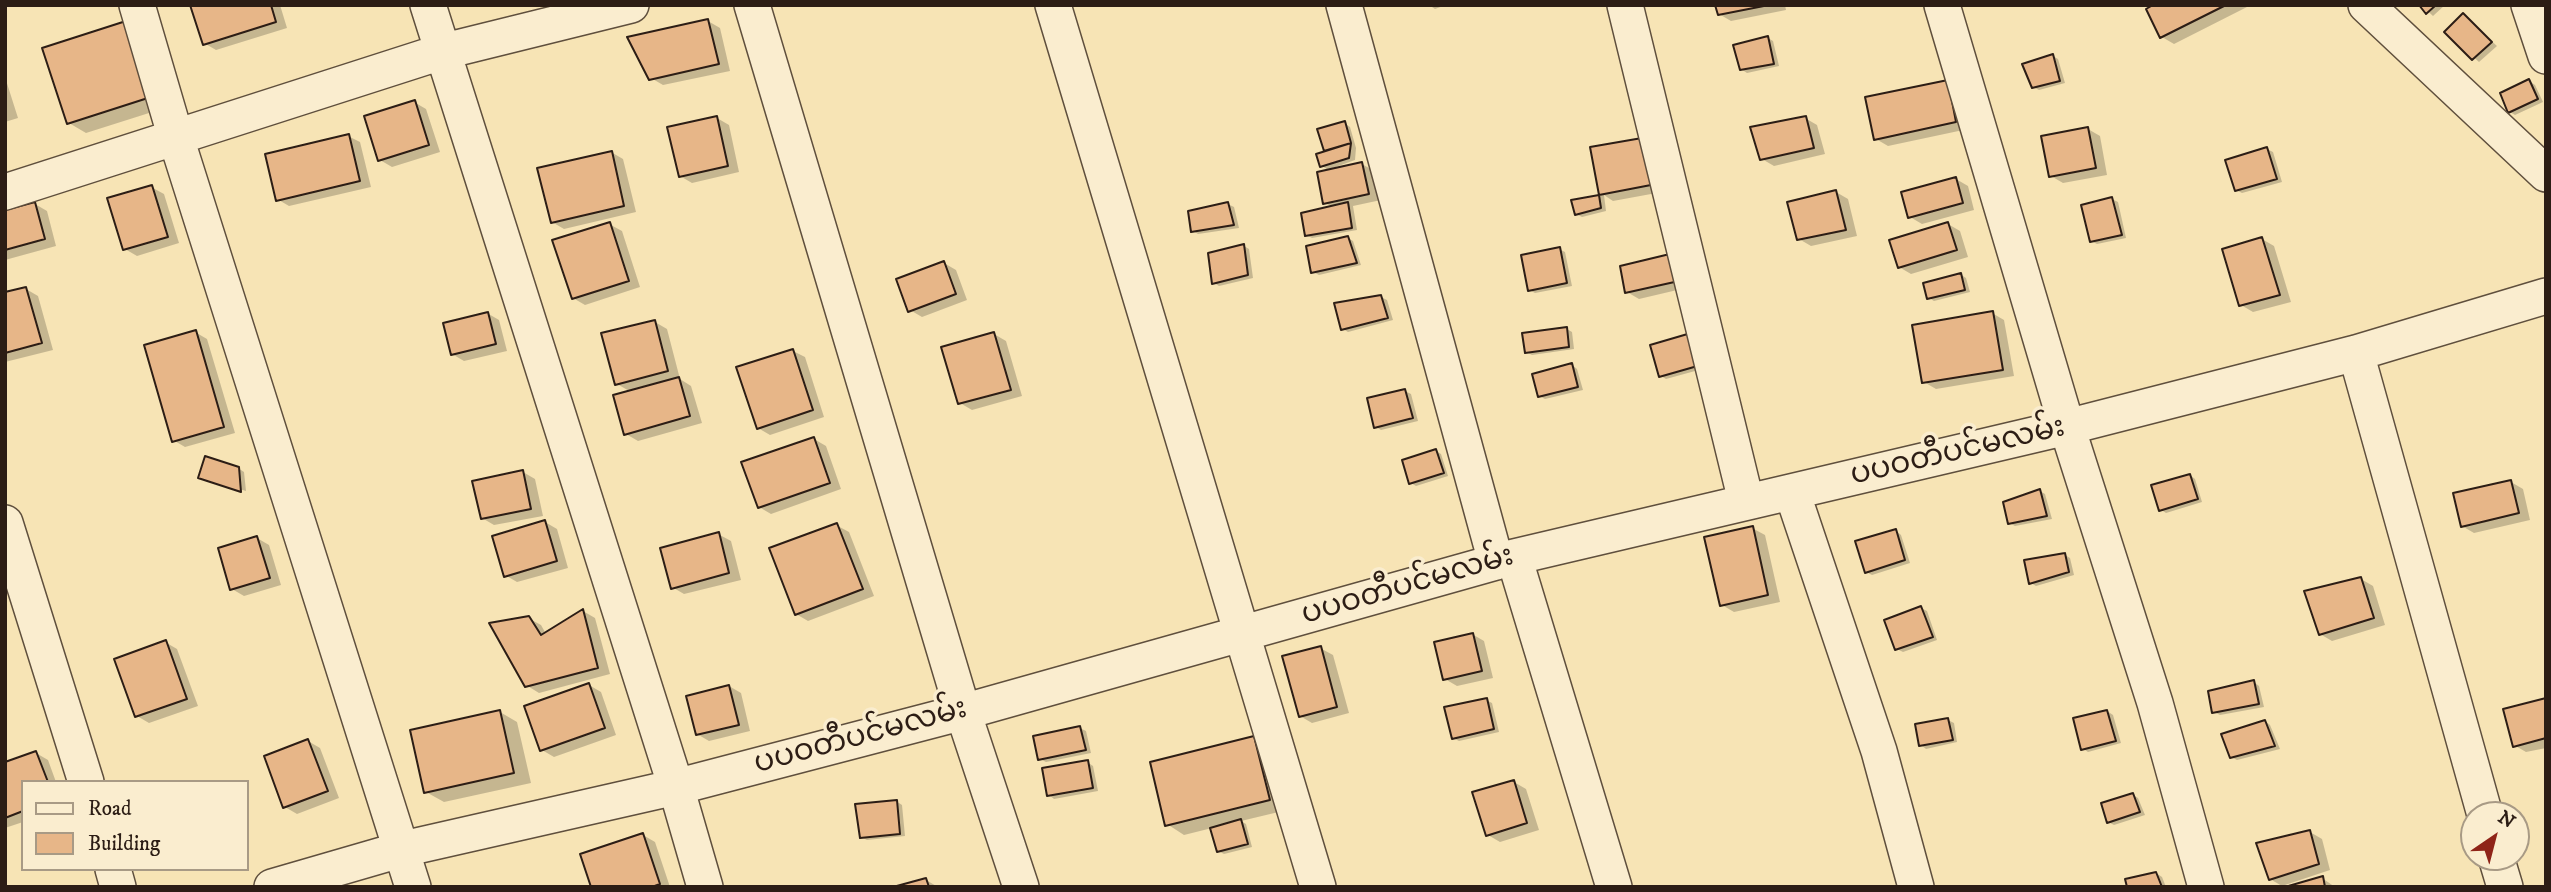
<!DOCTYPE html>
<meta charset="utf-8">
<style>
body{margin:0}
#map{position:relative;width:2551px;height:892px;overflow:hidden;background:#f7e4b5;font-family:"IM FELL DW Pica",serif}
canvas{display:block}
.frame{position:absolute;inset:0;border:7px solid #2c1d15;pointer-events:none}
.legend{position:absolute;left:21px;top:780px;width:228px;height:91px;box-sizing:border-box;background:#faedcf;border:2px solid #a89a85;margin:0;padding:9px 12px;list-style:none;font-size:21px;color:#2c1d15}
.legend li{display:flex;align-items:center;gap:14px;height:35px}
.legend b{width:35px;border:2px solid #a89a85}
.north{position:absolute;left:2460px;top:801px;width:70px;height:70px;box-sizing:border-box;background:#faedcf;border:2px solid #a89a85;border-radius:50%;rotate:35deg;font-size:19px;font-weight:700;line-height:28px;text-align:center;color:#2c1d15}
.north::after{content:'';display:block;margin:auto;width:24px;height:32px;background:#8f2418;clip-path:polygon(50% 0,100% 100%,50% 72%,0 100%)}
</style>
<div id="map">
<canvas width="2551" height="892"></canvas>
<div class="frame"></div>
<ul class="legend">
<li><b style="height:9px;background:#faedcf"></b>Road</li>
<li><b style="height:19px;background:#e7b688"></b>Building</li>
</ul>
<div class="north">N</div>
</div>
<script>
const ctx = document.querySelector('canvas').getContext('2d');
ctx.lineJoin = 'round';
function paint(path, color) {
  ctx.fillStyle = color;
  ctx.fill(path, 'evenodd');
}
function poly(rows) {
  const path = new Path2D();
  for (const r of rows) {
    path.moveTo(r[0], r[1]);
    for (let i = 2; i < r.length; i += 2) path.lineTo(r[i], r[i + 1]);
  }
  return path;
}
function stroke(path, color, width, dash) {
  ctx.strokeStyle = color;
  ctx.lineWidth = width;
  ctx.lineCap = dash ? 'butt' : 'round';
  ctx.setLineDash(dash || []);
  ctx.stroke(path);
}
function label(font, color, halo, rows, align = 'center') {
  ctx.font = font + ' "IM FELL DW Pica","Noto Sans Myanmar",serif';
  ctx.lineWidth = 7;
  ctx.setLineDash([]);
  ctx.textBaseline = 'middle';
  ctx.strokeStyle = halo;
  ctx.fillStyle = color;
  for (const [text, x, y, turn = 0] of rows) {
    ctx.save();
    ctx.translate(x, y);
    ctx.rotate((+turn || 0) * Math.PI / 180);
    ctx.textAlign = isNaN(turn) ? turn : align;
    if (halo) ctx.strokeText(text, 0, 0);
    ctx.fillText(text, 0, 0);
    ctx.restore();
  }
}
const shadow = poly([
 [192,5,280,5,287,28,216,50,204,43],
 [1429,5,1446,5,1435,9],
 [1717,5,1785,5,1786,10,1731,21,1719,14],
 [2157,5,2246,5,2247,7,2174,44,2162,37],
 [2421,5,2445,5,2433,16],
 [2464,16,2497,46,2479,62,2446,32],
 [708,21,720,28,730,71,663,85,651,78],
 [126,23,168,107,86,133,69,123],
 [1768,38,1773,41,1779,66,1747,73,1741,69],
 [2053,56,2058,59,2065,83,2039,90,2033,87],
 [5,77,18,118,5,122],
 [2529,81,2535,85,2543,102,2515,115,2510,112],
 [1948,82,1968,129,1888,146,1876,139],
 [414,102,426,109,440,152,392,167,380,160],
 [717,118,729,125,739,172,692,183,680,176],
 [1805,118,1817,125,1825,154,1774,166,1762,159],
 [1344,123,1350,127,1356,148,1355,160,1330,169,1331,171,1362,164,1374,171,1381,200,1353,206,1357,230,1312,238,1306,235,1333,207,1325,203,1330,171,1322,166,1326,153,1319,130],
 [2088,129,2100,136,2107,175,2063,183,2051,176],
 [348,136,360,142,371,187,289,206,277,199],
 [1592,148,1662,192,1613,201,1604,195,1606,211,1582,217,1576,214,1573,201,1601,196],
 [2267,149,2273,152,2282,182,2242,193,2236,190],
 [611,152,623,159,636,212,564,229,552,222],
 [1956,179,1968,186,1974,210,1922,224,1910,217],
 [151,187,164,194,179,243,137,256,125,249],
 [1836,192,1848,199,1857,236,1811,246,1799,239],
 [2112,199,2118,202,2126,238,2097,244,2091,241],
 [35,204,47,211,56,246,5,260,5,212],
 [1228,204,1234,207,1239,228,1198,234,1193,231],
 [609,224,622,231,640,287,585,305,573,298],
 [1948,224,1960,231,1968,257,1911,274,1899,267],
 [1348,238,1353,241,1361,265,1319,275,1313,272],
 [2262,239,2274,246,2291,302,2253,312,2241,305],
 [1244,246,1249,249,1253,278,1219,286,1214,283],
 [1559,249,1565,252,1572,286,1535,293,1529,290],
 [1674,255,1690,287,1639,299,1627,292],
 [944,263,956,270,967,300,922,317,910,310],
 [1960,274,1966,278,1970,292,1934,301,1929,298],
 [26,289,38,296,53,350,5,362,5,294],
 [1381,297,1387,300,1393,320,1348,332,1343,329],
 [487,313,499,320,507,351,464,361,452,354],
 [1992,313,2004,320,2014,376,1936,389,1924,382],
 [655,322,667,329,680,379,691,386,702,423,638,441,626,434,631,392,617,384],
 [1567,329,1572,332,1574,349,1532,355,1526,352],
 [195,332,207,339,235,433,185,447,173,440],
 [994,334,1006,341,1022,396,972,410,960,403],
 [1652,346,1706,368,1666,379,1661,376],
 [793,351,805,357,824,417,770,435,758,428],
 [1572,365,1577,369,1583,390,1545,399,1539,396],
 [1405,391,1411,394,1418,421,1381,430,1376,427],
 [814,439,826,446,841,489,771,514,759,507],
 [1436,451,1441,454,1448,476,1416,486,1411,483],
 [238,468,244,472,246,491,204,478],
 [523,472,535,479,543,516,494,525,482,518],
 [2190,475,2195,479,2202,502,2166,513,2160,509],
 [2511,482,2523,489,2530,520,2474,533,2462,526],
 [2040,491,2045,494,2052,519,2015,526,2009,523],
 [545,522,557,529,568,568,517,582,505,575],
 [836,525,849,532,874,596,808,621,796,614],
 [1752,528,1765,535,1780,602,1734,612,1722,605],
 [1896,531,1901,535,1910,563,1872,575,1866,572],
 [718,534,731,541,741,580,684,594,672,587],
 [257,538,269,545,281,585,244,596,232,589],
 [2065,555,2070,558,2074,575,2036,586,2031,583],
 [2361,579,2373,586,2385,625,2332,641,2320,634],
 [1921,608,1927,611,1937,640,1903,652,1897,649],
 [583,611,595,618,610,674,539,693,526,685,528,618,541,625,546,634],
 [1472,634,1484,641,1493,678,1457,686,1445,679],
 [165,642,177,649,198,706,149,723,137,716],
 [1320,648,1333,655,1349,713,1312,723,1300,716],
 [2254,682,2259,686,2264,707,2220,715,2214,712],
 [589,685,601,692,616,735,554,757,542,750],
 [729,686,741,693,750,731,709,741,697,734],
 [1486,700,1492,703,1499,732,1459,741,1453,738],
 [2546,700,2546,748,2526,752,2514,745],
 [2107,711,2113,715,2121,743,2088,752,2082,748],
 [500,712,517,722,531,783,444,802,426,792],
 [1948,720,1954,723,1957,742,1926,749,1921,745],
 [2265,721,2270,725,2280,749,2237,760,2231,757],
 [1080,728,1086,731,1091,753,1046,762,1040,759],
 [1254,738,1272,748,1287,810,1241,821,1246,824,1252,847,1224,854,1218,851,1212,828,1184,835,1167,824],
 [308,741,320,748,339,798,297,814,285,807],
 [36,753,48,760,56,782,23,782,23,822,5,828,5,764],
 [1087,762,1093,766,1098,791,1054,799,1049,795],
 [1514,782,1526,789,1539,830,1500,842,1488,835],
 [2133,795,2138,798,2145,815,2114,825,2108,822],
 [896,801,902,805,905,836,867,840,861,837],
 [2310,832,2322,839,2330,870,2282,886,2270,879],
 [643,835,655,842,670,887,593,887],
 [2156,873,2162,877,2166,887,2129,887],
 [2322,878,2335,887,2291,887],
 [926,880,938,887,900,887]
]);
const building = poly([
 [190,5,271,5,276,22,203,45,190,5],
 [1715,5,1769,5,1718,15,1715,5],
 [2153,5,2226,5,2160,38,2146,9,2153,5],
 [2419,5,2436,5,2426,14,2419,5],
 [2463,13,2492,42,2472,60,2444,32,2463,13],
 [708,19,719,64,649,80,627,37,708,19],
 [126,21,151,97,67,124,42,48,126,21],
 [1768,36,1774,64,1740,70,1733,45,1768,36],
 [2053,54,2060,81,2032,88,2022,64,2053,54],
 [2529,79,2538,99,2508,113,2500,93,2529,79],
 [1948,80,1956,122,1874,140,1865,97,1948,80],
 [415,100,429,145,378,161,364,116,415,100],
 [717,116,728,166,679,177,667,127,717,116],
 [1806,116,1814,148,1760,160,1750,127,1806,116],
 [1345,121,1351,143,1324,151,1317,129,1345,121],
 [2088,127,2096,168,2049,177,2041,136,2088,127],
 [349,134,360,181,276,201,265,154,349,134],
 [1642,138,1651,185,1599,195,1590,147,1642,138],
 [1351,143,1349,158,1320,167,1316,154,1351,143],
 [2267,147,2277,179,2235,191,2225,160,2267,147],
 [612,151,624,206,551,223,537,168,612,151],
 [1362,162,1369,194,1323,204,1317,172,1362,162],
 [1956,177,1963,203,1908,218,1901,192,1956,177],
 [152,185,168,237,123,250,107,198,152,185],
 [1836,190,1846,230,1797,240,1787,202,1836,190],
 [1599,195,1601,208,1575,215,1571,200,1599,195],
 [2112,197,2122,235,2090,242,2081,205,2112,197],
 [35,202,45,239,5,250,5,210,35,202],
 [1228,202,1234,225,1191,232,1188,211,1228,202],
 [1348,202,1352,228,1305,236,1301,213,1348,202],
 [610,222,629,281,572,299,552,240,610,222],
 [1948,222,1957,250,1898,268,1889,240,1948,222],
 [1348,236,1357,263,1311,273,1306,246,1348,236],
 [2262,237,2280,295,2239,306,2222,249,2262,237],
 [1244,244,1248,275,1212,284,1208,253,1244,244],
 [1560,247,1567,283,1528,291,1521,255,1560,247],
 [1674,253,1679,281,1625,293,1620,266,1674,253],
 [944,261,956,294,908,312,896,279,944,261],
 [1961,273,1965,290,1927,299,1923,283,1961,273],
 [26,287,42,343,5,353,5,292,26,287],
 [1381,295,1388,318,1341,330,1334,303,1381,295],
 [1993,311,2003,370,1922,383,1912,325,1993,311],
 [488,312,496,344,451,355,443,323,488,312],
 [655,320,668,371,615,385,601,333,655,320],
 [1567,327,1569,347,1525,353,1522,333,1567,327],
 [196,330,224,427,172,442,144,345,196,330],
 [994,332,1011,390,958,404,941,347,994,332],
 [1691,333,1701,365,1659,377,1650,345,1691,333],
 [793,349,813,410,757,429,736,367,793,349],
 [1572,363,1578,387,1538,397,1532,374,1572,363],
 [679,377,690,416,624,435,613,395,679,377],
 [1405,389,1413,418,1374,428,1367,398,1405,389],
 [814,437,830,483,758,508,741,462,814,437],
 [1436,449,1444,473,1409,484,1402,460,1436,449],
 [205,456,239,467,241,492,198,478,205,456],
 [523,470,531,509,481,519,472,481,523,470],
 [2190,474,2198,499,2159,511,2151,485,2190,474],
 [2511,480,2519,513,2461,527,2453,493,2511,480],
 [2040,489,2047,516,2008,524,2003,502,2040,489],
 [545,520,557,561,504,577,492,536,545,520],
 [837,523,863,589,795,615,769,548,837,523],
 [1753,526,1768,595,1720,606,1704,537,1753,526],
 [1896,529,1905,560,1865,573,1855,541,1896,529],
 [719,532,729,573,671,589,660,548,719,532],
 [257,536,270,578,230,590,218,548,257,536],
 [2065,553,2069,572,2029,584,2024,560,2065,553],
 [2361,577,2374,618,2319,635,2304,591,2361,577],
 [1921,606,1933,637,1895,650,1884,620,1921,606],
 [583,609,598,668,525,687,489,623,529,616,541,635,583,609],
 [1473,633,1482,671,1443,680,1434,642,1473,633],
 [166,640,187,699,135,717,114,659,166,640],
 [1321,646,1337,707,1299,717,1282,656,1321,646],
 [2254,680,2259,704,2212,713,2208,691,2254,680],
 [589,683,605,728,540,751,524,706,589,683],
 [729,685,739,725,696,735,686,696,729,685],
 [1487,698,1494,729,1452,739,1444,707,1487,698],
 [2546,698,2546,738,2513,747,2503,709,2546,698],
 [500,710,514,773,424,793,410,730,500,710],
 [2107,710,2116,741,2081,750,2073,718,2107,710],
 [1948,718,1953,740,1919,746,1915,724,1948,718],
 [2265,720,2275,746,2230,758,2221,734,2265,720],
 [1080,726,1086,750,1038,760,1033,736,1080,726],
 [1254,736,1270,800,1165,826,1150,762,1254,736],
 [308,739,328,791,283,808,264,756,308,739],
 [36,751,48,782,23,782,23,811,5,818,5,762,36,751],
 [1088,760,1093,788,1047,796,1042,768,1088,760],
 [1514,780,1527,823,1486,836,1472,792,1514,780],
 [2133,793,2140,812,2107,823,2101,803,2133,793],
 [897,800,900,834,860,838,855,804,897,800],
 [1241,819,1248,844,1217,852,1210,828,1241,819],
 [2310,830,2319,864,2269,880,2256,843,2310,830],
 [643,833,660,884,652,887,591,887,580,854,643,833],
 [2156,872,2162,887,2127,887,2125,879,2156,872],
 [2323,876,2325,887,2285,887,2323,876],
 [926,878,929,887,893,887,926,878]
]);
const street = poly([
 [137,5,176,138,413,887],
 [428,5,676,787,705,887],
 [752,5,963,712,1021,887],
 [1053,5,1318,887],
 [1344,5,1496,562],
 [1625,5,1746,501],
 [1942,5,2067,427,2155,703,2206,887],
 [2366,5,2546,174],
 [2529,5,2546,56],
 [5,192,441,52,631,5],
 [2356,353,2485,815],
 [1792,492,1879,751,1916,887],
 [5,523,86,782],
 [1514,557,1614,887],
 [2496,857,2505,887],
 [113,869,118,887],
 [272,887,403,849,676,787,963,712,1514,557,2067,427,2356,353,2546,296]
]);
const streetNames = [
 ["ပပဝတီပင်မလမ်း",1958,453,-13],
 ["ပပဝတီပင်မလမ်း",1408,587,-16],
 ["ပပဝတီပင်မလမ်း",861,738,-15]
];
paint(shadow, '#0003');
paint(building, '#e7b688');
stroke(building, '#2c1d15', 2);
stroke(street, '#5f4f3d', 38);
stroke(street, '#faedcf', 35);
label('30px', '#2c1d15', '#faedcf', streetNames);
</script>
